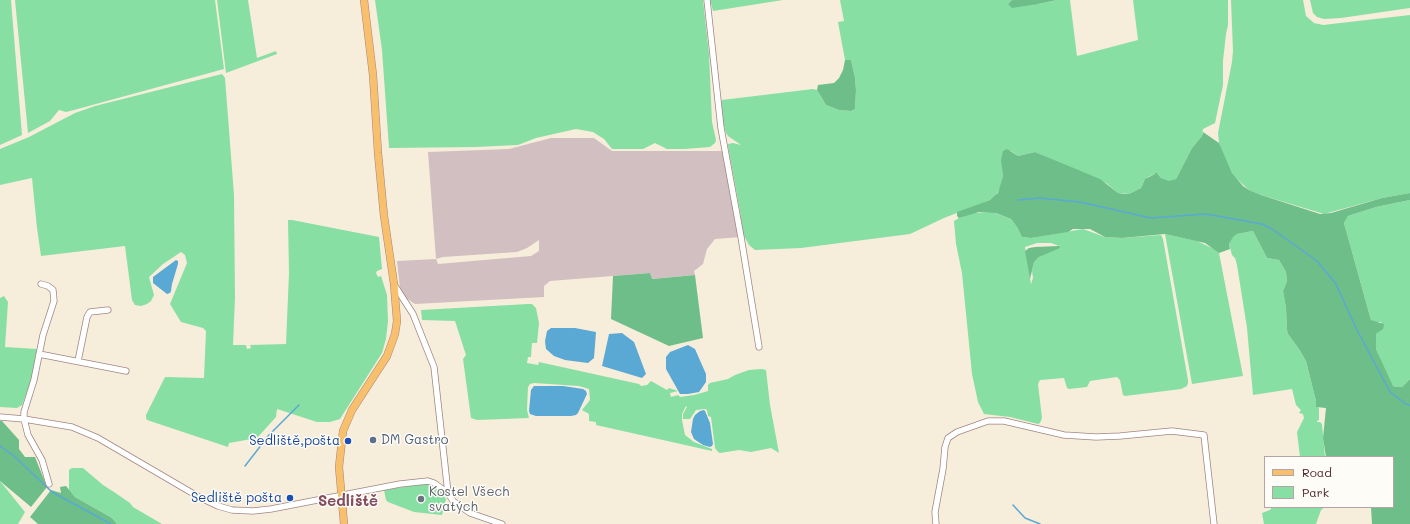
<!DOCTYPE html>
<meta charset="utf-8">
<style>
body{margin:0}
#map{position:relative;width:1410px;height:524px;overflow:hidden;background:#f7eddb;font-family:Mali,sans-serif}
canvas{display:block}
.legend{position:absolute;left:1264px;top:456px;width:130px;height:52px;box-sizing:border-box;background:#fdfcf7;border:1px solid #b5a4a5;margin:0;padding:5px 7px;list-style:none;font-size:12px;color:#4a1f2b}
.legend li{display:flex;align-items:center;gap:8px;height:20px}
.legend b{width:20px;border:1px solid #b5a4a5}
</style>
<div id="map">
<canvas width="1410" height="524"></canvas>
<ul class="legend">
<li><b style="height:5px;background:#f8bf6c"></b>Road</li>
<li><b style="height:11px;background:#88dfa3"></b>Park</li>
</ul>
</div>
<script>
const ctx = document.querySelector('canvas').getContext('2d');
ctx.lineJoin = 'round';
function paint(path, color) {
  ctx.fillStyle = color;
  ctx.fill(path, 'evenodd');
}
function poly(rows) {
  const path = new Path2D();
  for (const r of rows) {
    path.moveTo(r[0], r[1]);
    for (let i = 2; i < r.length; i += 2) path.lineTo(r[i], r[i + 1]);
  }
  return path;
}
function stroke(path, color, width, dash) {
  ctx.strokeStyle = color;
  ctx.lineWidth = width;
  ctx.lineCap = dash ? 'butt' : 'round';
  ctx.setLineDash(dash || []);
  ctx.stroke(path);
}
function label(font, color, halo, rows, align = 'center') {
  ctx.font = font + ' Mali,sans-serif';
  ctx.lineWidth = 3;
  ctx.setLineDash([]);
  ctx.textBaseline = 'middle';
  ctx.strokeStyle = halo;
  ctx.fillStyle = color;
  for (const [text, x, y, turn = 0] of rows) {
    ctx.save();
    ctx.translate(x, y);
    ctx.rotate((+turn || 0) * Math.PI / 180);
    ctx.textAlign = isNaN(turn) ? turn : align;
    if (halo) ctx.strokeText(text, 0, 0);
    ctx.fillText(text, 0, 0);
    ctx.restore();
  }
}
const industrial = poly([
 [551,138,594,138,612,151,726,151,741,237,715,239,707,249,703,264,694,271,695,275,651,279,650,273,550,281,544,286,544,297,415,304,406,298,400,288,397,261,436,259,428,152,509,149],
 [539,240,539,251,531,256,438,264,436,259,443,257,517,252,527,248]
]);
const green = poly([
 [0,0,11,0,22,135,0,145],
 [15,0,215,0,224,69,74,110,66,112,59,110,50,121,28,133],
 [217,0,248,0,257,58,276,51,277,54,226,73],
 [375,0,703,0,709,54,712,122,716,140,715,143,710,147,684,149,667,149,655,143,643,149,612,149,604,139,593,132,576,129,536,138,518,145,476,147,389,148,382,50],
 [710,0,783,0,713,11],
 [840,0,1012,0,1008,4,1038,4,1057,0,1070,0,1077,56,1138,40,1133,0,1228,0,1228,25,1226,34,1223,61,1223,85,1215,123,1203,129,1202,136,1192,148,1176,179,1169,182,1161,178,1158,174,1155,174,1148,177,1144,181,1141,188,1129,194,1118,193,1106,183,1035,152,1018,156,1011,151,1002,156,1003,176,1000,188,996,196,990,200,944,218,910,234,801,248,755,250,749,245,743,234,740,211,728,146,728,144,733,143,741,145,728,136,726,133,723,122,721,102,722,100,813,89,817,90,826,105,839,110,851,111,855,109,856,90,855,78,851,60,845,60,838,22,844,21],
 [1231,0,1303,0,1306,16,1314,23,1323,25,1410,15,1410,193,1382,198,1324,214,1261,195,1249,190,1237,179,1232,173,1222,152,1219,143,1218,133,1232,62,1233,51],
 [1310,0,1410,0,1410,8,1341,18,1324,19,1317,17,1313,13],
 [222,74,225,78,234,195,235,298,233,345,247,345,246,345,247,349,251,348,250,345,286,344,289,273,288,220,292,220,379,237,382,269,377,271,376,273,378,277,381,276,387,295,388,321,386,339,382,353,340,419,330,422,317,422,277,409,276,417,257,438,229,443,228,447,147,420,146,418,146,415,165,377,204,378,206,331,203,328,181,322,170,304,187,263,185,255,181,252,163,264,149,277,154,295,151,301,147,304,141,306,135,305,132,300,125,246,41,256,37,228,32,178,0,185,0,149,29,137,75,113,95,106],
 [1410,200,1410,379,1402,387,1396,387,1393,386,1391,383,1376,349,1376,334,1383,328,1381,322,1374,322,1371,320,1344,223,1348,216,1376,207],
 [993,212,1011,219,1017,227,1022,237,1031,238,1083,229,1105,237,1122,238,1161,235,1163,239,1188,380,1188,383,1187,386,1181,389,1125,396,1123,395,1120,380,1117,377,1090,381,1087,387,1069,389,1067,388,1064,378,1040,380,1038,384,1042,418,1040,423,1038,424,1010,417,984,414,978,402,972,374,962,273,956,244,954,221,959,218,973,213],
 [1037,243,1051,243,1059,246,1039,257,1034,262,1032,271,1033,278,1031,284,1025,247],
 [1253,231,1267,258,1279,260,1286,272,1287,281,1283,291,1286,308,1287,330,1288,334,1299,349,1306,361,1316,401,1316,406,1319,408,1319,420,1317,421,1317,422,1320,422,1322,424,1325,457,1300,457,1297,432,1304,418,1303,414,1299,413,1301,410,1296,405,1292,389,1253,395,1247,328,1237,265,1235,258,1232,255,1229,244,1232,237,1237,234],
 [1165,234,1197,241,1214,249,1219,253,1243,376,1192,384],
 [4,296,8,302,5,347,37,349,32,379,22,405,17,408,0,407,0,298],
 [528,304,532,304,536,308,539,323,537,343,532,343,531,357,528,357,527,363,538,365,539,362,639,384,641,386,647,385,651,381,667,390,669,388,678,391,670,393,671,397,678,395,680,397,694,395,708,391,708,385,710,383,728,379,735,375,749,370,762,369,766,370,770,405,779,453,771,448,751,452,739,450,720,453,718,452,715,448,711,417,708,416,707,410,705,409,696,410,690,419,683,419,683,414,687,407,686,406,682,414,682,420,685,435,694,442,712,449,712,451,596,425,596,422,589,421,589,414,582,410,590,400,589,389,579,386,534,383,530,384,528,387,527,410,529,418,477,420,471,418,463,359,466,355,455,321,422,320,421,310],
 [72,468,83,468,103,485,114,492,130,503,133,507,162,524,117,524,112,518,75,497,69,490,69,470],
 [0,481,25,512,18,524,0,524],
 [422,484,428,484,434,487,441,492,446,499,442,515,414,512,388,502,386,500,384,490],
 [1272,507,1325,507,1321,510,1316,524,1264,524,1262,513,1270,510]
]);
const forest = poly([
 [1012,0,1057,0,1038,4,1012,8,1008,4],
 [845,60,851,60,855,78,856,90,855,109,851,111,839,110,826,105,817,90,818,85,834,83,839,78,843,70],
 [1203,132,1219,143,1232,173,1243,186,1249,190,1261,195,1320,214,1331,213,1382,198,1410,193,1410,200,1376,207,1348,216,1344,223,1371,320,1384,324,1383,329,1376,334,1376,349,1393,386,1396,387,1402,387,1410,379,1410,524,1372,524,1371,507,1393,507,1393,457,1326,457,1323,438,1326,408,1316,407,1316,401,1306,361,1299,349,1288,334,1287,330,1286,308,1283,291,1287,281,1286,272,1279,260,1267,258,1253,231,1237,234,1233,237,1229,244,1230,249,1219,253,1205,243,1165,234,1122,238,1105,237,1090,229,1073,229,1068,232,1031,238,1022,237,1017,227,1011,219,996,213,979,212,959,218,957,216,957,212,990,200,998,193,1003,176,1001,160,1003,151,1007,149,1018,156,1035,152,1100,179,1118,193,1124,194,1129,194,1141,188,1145,179,1155,174,1155,173,1157,173,1161,178,1169,181,1176,179,1192,148,1202,136],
 [1059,246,1060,248,1039,257,1034,262,1030,279,1025,251,1029,248,1035,247],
 [650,273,652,279,695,275,703,338,669,346,611,319,613,276],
 [0,421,2,421,19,440,19,449,25,457,35,457,47,487,31,507,0,481],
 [66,486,75,497,112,518,117,524,38,524,30,517,51,490,61,493,60,487]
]);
const water = poly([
 [176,260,178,261,178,264,172,284,171,291,170,293,167,294,153,283,153,277],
 [551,328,575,328,596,332,594,358,588,363,565,360,554,356,546,349,545,341,547,331],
 [622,333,634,342,646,374,642,378,602,366,609,334],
 [688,345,695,349,706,374,706,382,699,392,688,394,680,394,666,369,666,357,670,352],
 [534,386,563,386,583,389,586,391,587,394,578,413,576,415,571,416,536,416,530,414,529,411,531,390],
 [704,410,705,411,710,423,713,444,712,446,710,447,703,445,694,439,691,432,693,419,695,415,700,411]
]);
const stream = poly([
 [1018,200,1039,198,1080,202,1151,218,1206,214,1262,224,1272,229,1317,261,1336,284,1356,328,1390,392,1406,404,1410,405],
 [0,446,13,455,52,492,111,524],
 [245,466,269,435,299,405],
 [1013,505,1025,518,1040,524]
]);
const minor = poly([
 [707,0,721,128,741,237,759,347],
 [41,284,48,286,53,290,54,301,43,335,34,380,24,412,24,419,28,435,42,460,49,484],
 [395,286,413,314,434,367,448,493],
 [39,354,126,371],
 [78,361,87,317,90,312,108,310],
 [0,417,24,419,72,427,98,438,199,497,218,506,232,510,253,511,271,509,400,484,428,481,434,483,448,493,453,501,470,513,502,524],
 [936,524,935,512,943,469,945,447,948,438,957,432,988,421,1004,421,1064,435,1096,437,1120,436,1172,431,1204,435,1214,524]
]);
const major = poly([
 [344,524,339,467,343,431,352,410,387,356,395,334,397,321,394,284,384,216,378,153,373,75,364,0]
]);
const markers = [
 [373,440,4,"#5c6f8a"],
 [348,441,4,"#1a4fb4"],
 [290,498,4,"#1a4fb4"],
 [421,499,4,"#6b7280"]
];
const serviceNames = [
 ["DM Gastro",381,440]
];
const transitNames = [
 ["Sedliště,pošta",340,441],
 ["Sedliště pošta",282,498]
];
const worshipNames = [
 ["Kostel Všech",429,492],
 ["svatých",429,507]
];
const quarterNames = [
 ["Sedliště",348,501]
];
paint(industrial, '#d2bfc1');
paint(green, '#88dfa3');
paint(forest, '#6ebe89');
paint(water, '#5aa9d4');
stroke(stream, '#5aa9d4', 1.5);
stroke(minor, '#a08683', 7);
stroke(major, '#a08683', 8);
stroke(minor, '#fff', 5.5);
stroke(major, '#f8bf6c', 7);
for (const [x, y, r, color] of markers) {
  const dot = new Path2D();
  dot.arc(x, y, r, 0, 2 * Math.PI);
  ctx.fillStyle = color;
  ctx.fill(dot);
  stroke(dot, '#fdfcf7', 1.5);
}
label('13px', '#4e5e75', '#fdfcf7', serviceNames, 'left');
label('13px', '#164399', '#fdfcf7', transitNames, 'right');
label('13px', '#5b616d', '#fdfcf7', worshipNames, 'left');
label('bold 15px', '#844c5f', '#fdfcf7', quarterNames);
</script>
